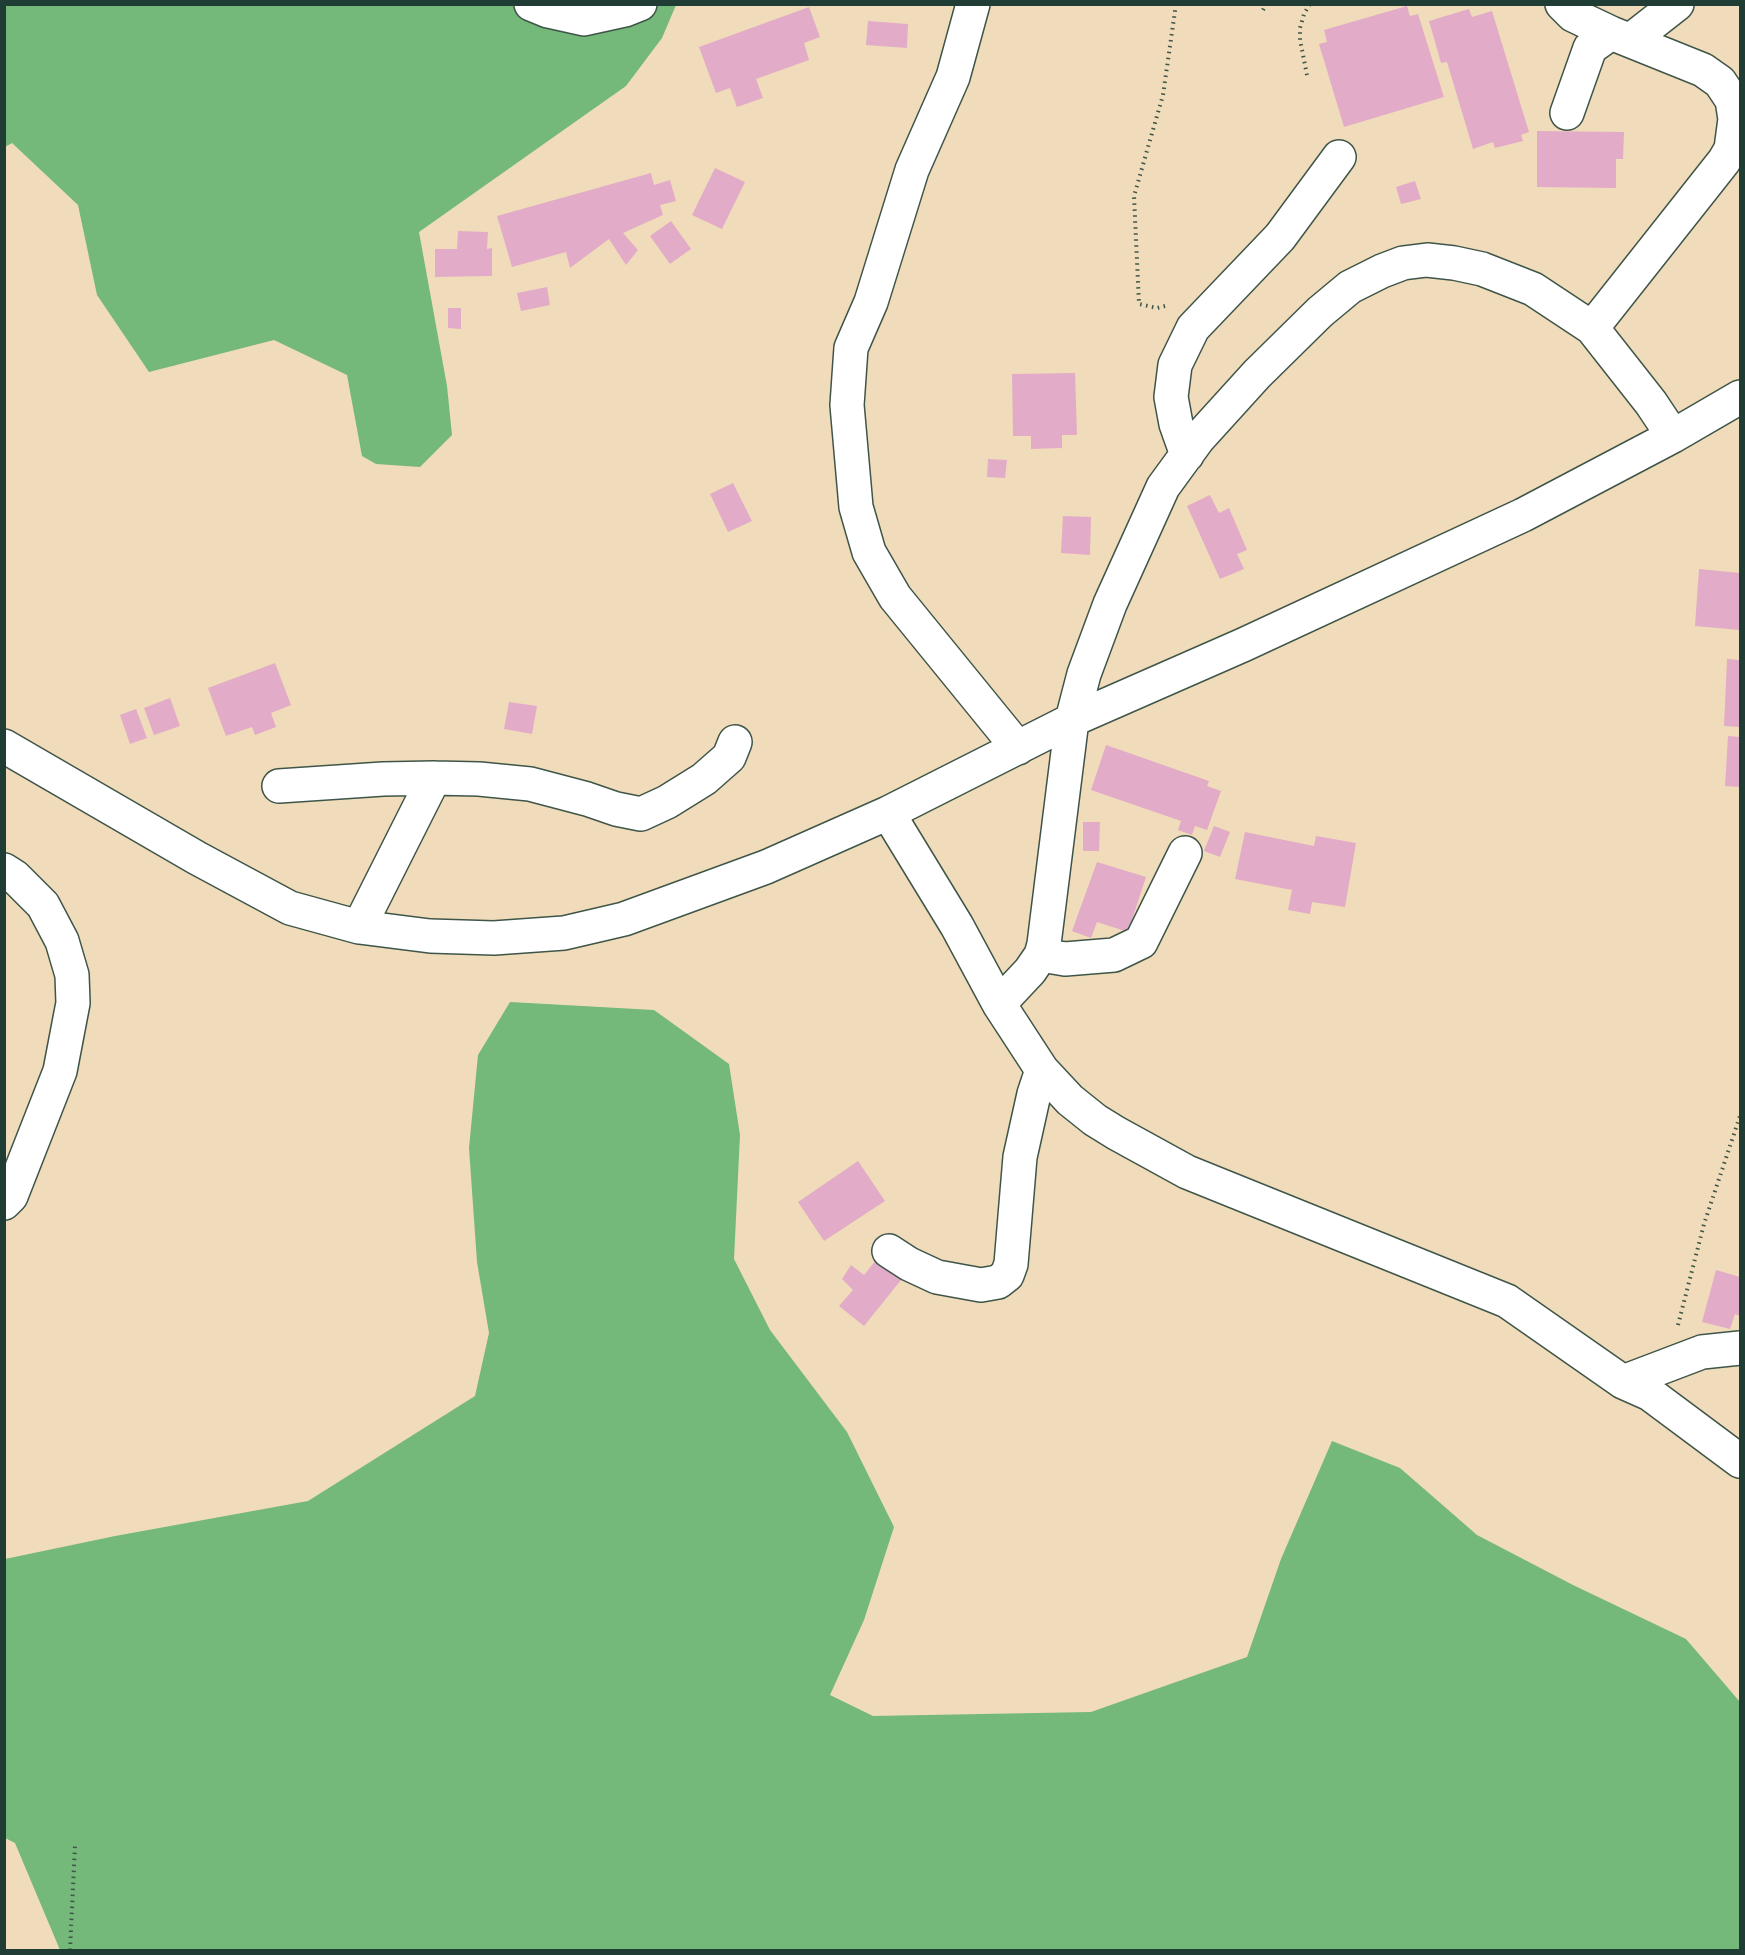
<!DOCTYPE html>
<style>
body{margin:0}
#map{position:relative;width:1745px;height:1955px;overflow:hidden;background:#f0dcba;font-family:"Playpen Sans",sans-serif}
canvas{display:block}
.frame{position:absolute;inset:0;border:6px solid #1f3d34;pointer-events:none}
</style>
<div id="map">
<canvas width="1745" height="1955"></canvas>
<div class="frame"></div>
</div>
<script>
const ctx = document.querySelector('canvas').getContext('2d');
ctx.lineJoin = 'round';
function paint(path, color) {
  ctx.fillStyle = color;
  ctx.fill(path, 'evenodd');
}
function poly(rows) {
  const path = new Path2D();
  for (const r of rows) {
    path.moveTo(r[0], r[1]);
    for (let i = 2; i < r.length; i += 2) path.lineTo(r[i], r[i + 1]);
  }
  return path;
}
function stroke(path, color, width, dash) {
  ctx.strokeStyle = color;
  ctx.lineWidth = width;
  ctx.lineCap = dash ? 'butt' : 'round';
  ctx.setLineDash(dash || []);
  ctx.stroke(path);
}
const forest = poly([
 [5,5,676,5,662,38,626,86,419,232,447,386,452,435,420,467,376,464,362,456,347,375,274,340,149,372,97,295,78,205,12,143,5,147],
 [510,1002,654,1010,729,1064,740,1135,734,1259,770,1330,847,1432,894,1527,864,1620,830,1695,873,1716,1091,1712,1247,1657,1281,1559,1332,1441,1400,1468,1477,1535,1573,1585,1686,1639,1740,1702,1740,1950,60,1950,15,1843,5,1838,5,1559,115,1536,308,1501,475,1396,489,1333,477,1262,469,1148,478,1055]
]);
const building = poly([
 [1407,6,1410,16,1418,14,1444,97,1344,127,1319,44,1327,42,1324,30],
 [809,7,820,37,804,43,809,60,756,79,763,98,737,107,730,88,716,93,699,47],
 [1469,9,1472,17,1492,11,1529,132,1521,135,1523,141,1495,148,1493,142,1473,149,1447,62,1441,63,1429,21],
 [868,21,908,24,907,48,866,45],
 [1537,131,1624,132,1623,159,1616,159,1616,188,1537,187],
 [715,168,745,182,722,229,692,215],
 [651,173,654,185,670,180,676,201,660,205,663,215,623,233,638,250,626,265,609,239,570,268,566,252,512,267,497,216],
 [1415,181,1421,199,1401,204,1396,187],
 [671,221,691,249,670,264,650,236],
 [458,231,488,232,487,249,492,248,492,276,435,277,435,249,457,249],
 [547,287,550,305,521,311,517,293],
 [448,308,461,308,461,329,448,328],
 [1075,373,1077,435,1062,435,1062,448,1031,449,1031,436,1013,436,1012,374],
 [988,459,1007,460,1005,478,987,477],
 [733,483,752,521,728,532,710,494],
 [1210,495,1219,513,1229,508,1247,550,1237,554,1244,569,1220,579,1187,506],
 [1063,516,1091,517,1090,555,1061,553],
 [1699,569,1740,573,1740,630,1695,626],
 [1727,659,1740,660,1740,727,1724,726],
 [275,663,291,705,271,713,276,727,255,735,252,727,226,736,208,688],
 [170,698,180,726,154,735,144,708],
 [509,702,537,706,532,734,504,729],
 [136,709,147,738,130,744,120,715],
 [1728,736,1740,737,1740,787,1725,786],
 [1106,745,1209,781,1207,786,1221,791,1207,830,1195,826,1192,835,1178,830,1181,821,1091,790],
 [1083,822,1100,822,1099,851,1083,851],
 [1214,826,1230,832,1220,857,1204,851],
 [1245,832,1314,846,1316,836,1356,843,1345,907,1312,902,1310,914,1288,910,1292,890,1235,879],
 [1097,862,1146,877,1128,932,1097,922,1091,938,1072,931],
 [858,1161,885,1201,824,1241,798,1202],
 [876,1260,901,1280,864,1326,839,1306,853,1290,842,1279,851,1265,864,1275],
 [1716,1270,1740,1277,1740,1316,1735,1314,1730,1329,1702,1322]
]);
const path = poly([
 [1263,10,1266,4],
 [1307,75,1300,40,1300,28,1304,14,1310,4],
 [1165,306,1157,308,1139,304,1134,196,1163,95,1176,4],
 [1678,1325,1704,1224,1740,1116],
 [70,1950,75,1846]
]);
const minor = poly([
 [531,4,548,11,584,19,625,10,640,4],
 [973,4,953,77,912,170,871,302,851,348,847,405,856,507,869,552,895,597,1018,748],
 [1562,4,1573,15,1611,33,1703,70,1720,82,1732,100,1735,119,1731,149,1724,161,1592,328],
 [1631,40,1677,4],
 [1567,113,1590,48,1611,33],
 [1187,455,1176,424,1171,397,1175,365,1193,328,1280,237,1339,157],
 [4,746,197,858,290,908,359,927,430,936,494,938,564,933,624,919,766,867,888,813,1072,720,1243,645,1523,515,1673,436,1740,397],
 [279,786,383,779,434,778,479,779,530,784,587,799,616,809,641,814,667,802,704,779,729,757,735,742],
 [888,813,957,926,999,1004,1042,1070,1070,1100,1095,1120,1116,1133,1187,1172,1507,1301,1623,1382,1650,1394,1740,1461],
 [4,870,15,877,43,905,62,941,72,975,73,1003,60,1071,11,1196,4,1203],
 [359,927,434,778],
 [1041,955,1065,959,1114,955,1141,942,1185,853],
 [999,1004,1030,971,1041,955,1044,944,1072,720,1084,674,1110,604,1163,487,1198,439,1257,374,1320,312,1350,287,1382,271,1403,263,1427,260,1454,263,1482,269,1533,289,1592,328,1651,403,1673,436],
 [889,1251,909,1264,937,1277,981,1285,998,1282,1007,1275,1011,1264,1020,1157,1034,1094,1042,1070],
 [1623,1382,1702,1352,1740,1348]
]);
paint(forest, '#74b87a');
paint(building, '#e2abc7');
stroke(minor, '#3e5548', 36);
stroke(path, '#3e5548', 4, [1.5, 4.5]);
stroke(minor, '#fff', 33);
</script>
